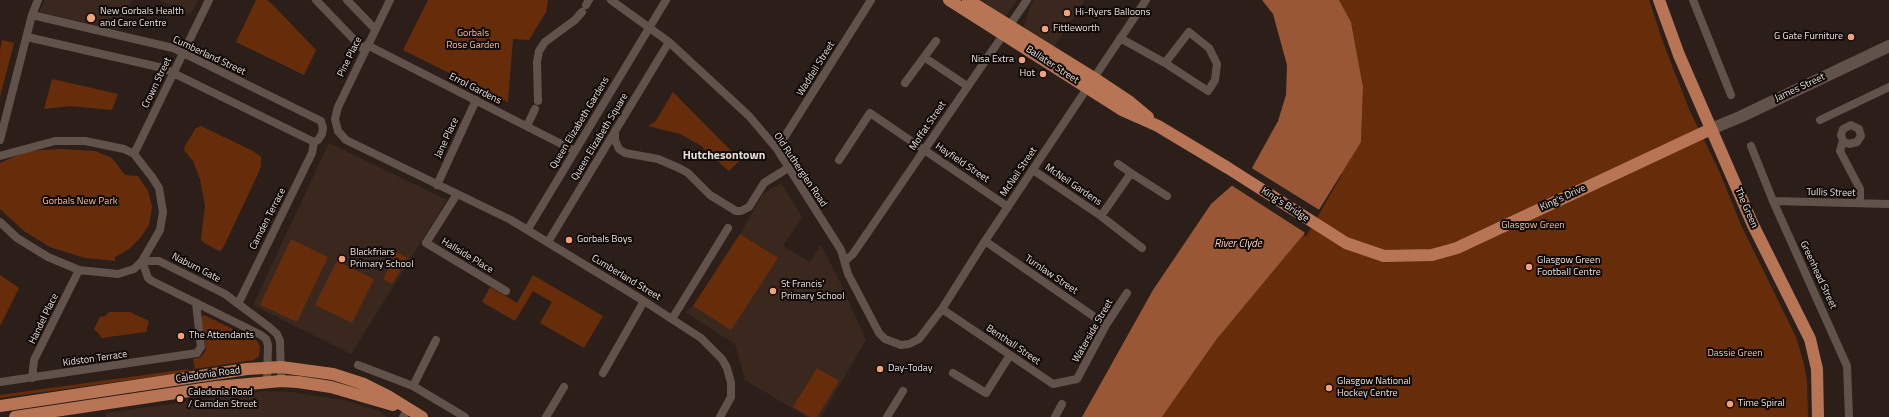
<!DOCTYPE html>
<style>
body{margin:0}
canvas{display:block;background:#2c1f19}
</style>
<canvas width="1889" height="417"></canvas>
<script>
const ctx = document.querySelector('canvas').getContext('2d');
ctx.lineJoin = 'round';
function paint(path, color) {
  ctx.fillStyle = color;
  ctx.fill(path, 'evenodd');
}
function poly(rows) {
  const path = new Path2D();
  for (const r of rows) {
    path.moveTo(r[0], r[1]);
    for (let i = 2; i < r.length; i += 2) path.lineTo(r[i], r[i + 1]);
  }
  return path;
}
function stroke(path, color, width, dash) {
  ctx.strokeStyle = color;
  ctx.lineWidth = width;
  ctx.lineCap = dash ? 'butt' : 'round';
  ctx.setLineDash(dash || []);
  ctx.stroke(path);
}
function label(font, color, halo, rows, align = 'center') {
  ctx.font = font + ' "Titillium Web",sans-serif';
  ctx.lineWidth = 4;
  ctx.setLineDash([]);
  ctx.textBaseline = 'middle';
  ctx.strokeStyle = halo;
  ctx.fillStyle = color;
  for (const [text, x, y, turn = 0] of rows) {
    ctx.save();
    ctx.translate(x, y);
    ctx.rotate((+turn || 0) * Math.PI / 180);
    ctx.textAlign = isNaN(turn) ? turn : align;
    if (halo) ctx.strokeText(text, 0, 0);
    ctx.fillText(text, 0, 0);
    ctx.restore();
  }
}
const built = poly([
 [45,0,132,0,118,30,39,12],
 [160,0,198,0,190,15],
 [981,0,1017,0,1006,16],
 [1034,0,1085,0,1054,47,1024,28,1030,6],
 [329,143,447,200,351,354,253,305],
 [781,183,802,217,783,246,810,262,821,245,837,276,866,340,821,417,807,417,745,380,735,344,685,312,693,306,740,234,763,194],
 [264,391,292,392,344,400,379,411,387,417,106,417,105,413]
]);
const green = poly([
 [256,0,267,0,272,4,316,50,304,75,236,42],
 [428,0,548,0,546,12,529,40,513,39,508,102,403,50],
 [1339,0,1649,0,1664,45,1689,109,1720,173,1741,225,1796,337,1804,364,1807,381,1808,417,1162,417,1216,340,1304,234,1305,237,1307,235,1341,176,1341,170,1361,142,1363,87,1351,22],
 [2,40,14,43,0,97,0,51],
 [52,79,118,94,112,110,70,106,44,109],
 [673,92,740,160,729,171,700,145,680,134,648,126,655,122],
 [201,126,253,151,261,157,261,166,257,176,222,250,219,251,203,242,201,240,205,206,200,179,193,161,184,150,185,146,196,128],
 [60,149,95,151,112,158,125,175,138,176,148,191,152,207,149,225,141,237,129,249,115,257,115,261,85,258,50,247,24,231,0,209,0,163,27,151],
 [740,234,778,258,731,330,693,306],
 [291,239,328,257,297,322,260,305],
 [397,252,408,258,392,284,383,279],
 [337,261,374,279,352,323,315,305],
 [0,275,19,288,0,326],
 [533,275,603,316,584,348,540,323,552,302,533,291,515,321,482,302,490,287,517,303],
 [109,312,130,312,149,321,146,332,101,338,100,335,94,329,100,317,105,316],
 [204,315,257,341,260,347,259,356,254,360,195,369,193,359,201,357,206,350,201,317],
 [817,368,839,381,817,417,810,417,793,407],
 [188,369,188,372,0,398,0,395]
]);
const water = poly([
 [1262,0,1339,0,1351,22,1363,87,1361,142,1304,234,1216,340,1162,417,1082,417,1153,290,1211,204,1252,168,1278,121,1286,95,1287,65,1273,14]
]);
const pier = poly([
 [1250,167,1321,211,1307,234,1231,185]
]);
const street = poly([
 [316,0,364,50],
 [347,0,375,29],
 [390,0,338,107,335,119,338,131,346,140,511,220,644,301,701,338,722,359,727,368,731,383,731,397,720,417],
 [611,0,669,42,749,116,777,149,841,250,848,274,879,333,885,339,901,345,909,344,919,339,942,309,985,241,1146,0],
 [1693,0,1731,95],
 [586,5,589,0],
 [32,15,173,48,321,121,323,128,322,134,318,140,314,142],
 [27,37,163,68,314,142],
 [1120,38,1165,63,1189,32,1209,48,1217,64,1215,80,1208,91,1165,63],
 [367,45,575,151],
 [924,57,967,86],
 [905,83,936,41],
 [538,101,537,62,539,51,545,42,575,20,582,12],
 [1820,120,1889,87],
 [527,126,535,109],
 [615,131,615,140,619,149,625,153,658,159,679,168,688,173,710,195,736,211,741,211,749,207,764,183,788,168],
 [0,140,32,15,38,0],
 [1843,141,1849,144,1857,142,1861,136,1859,129,1851,125,1843,129,1841,135,1843,141,1840,151,1860,189,1860,203],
 [1751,146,1773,201,1847,366,1849,417],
 [777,149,871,0],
 [134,154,209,0],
 [0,156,55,141,85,141,124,149,134,154,152,177,159,188,163,212,160,230,142,261,134,269,118,274,79,270,48,257,17,238,0,222],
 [839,160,870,113,1008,207],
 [1118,164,1131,173],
 [1033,170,1101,216,1142,248],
 [437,185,476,100],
 [457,194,426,243,506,291],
 [1773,201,1889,204],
 [1101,216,1131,173,1167,196],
 [528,229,666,0],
 [985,241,1106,325],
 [548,242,669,42],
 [845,261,853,254,1027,0],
 [238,304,312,153,314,142],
 [942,309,1053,384,1077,379,1106,325,1127,293],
 [672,319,728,228],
 [358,365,413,386,465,417],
 [603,373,644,301],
 [953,373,986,393,1010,355],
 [32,378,34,360,79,270],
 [0,382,197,353,201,347,196,303],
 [267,382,268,345,266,339,261,335,152,281,148,278,142,261,159,261,225,294,269,327,277,334,280,341,281,381],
 [413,386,436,340],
 [403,417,408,409],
 [546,417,564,387],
 [887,417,903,391],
 [1055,417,1062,404]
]);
const secondary = poly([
 [1711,129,1740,117,1889,46]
]);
const primary = poly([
 [949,0,1122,110,1158,126,1228,168,1346,243,1384,256,1432,255,1457,248,1711,129],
 [968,0,1094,78,1130,102,1148,117],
 [1659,0,1679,55,1753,225,1810,339,1817,369,1818,417],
 [0,406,247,369,281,367,333,374,364,384,388,396,422,417],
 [15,417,216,387,281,381,298,382,331,387,393,405]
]);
const markers = [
 [1067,13,4,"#f1a27b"],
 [91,18,5,"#f1a27b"],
 [1045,29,4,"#f1a27b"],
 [1851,37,4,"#f1a27b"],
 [1022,60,4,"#f1a27b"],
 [1043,74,4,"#f1a27b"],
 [569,240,4,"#f1a27b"],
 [342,259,4,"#f1a27b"],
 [1529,267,4,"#f1a27b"],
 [773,291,4,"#f1a27b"],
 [181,336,4,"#f1a27b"],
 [880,369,4,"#f1a27b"],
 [1329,388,4,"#f1a27b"],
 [180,399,4,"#f1a27b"],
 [1730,404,4,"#f1a27b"]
];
const poiNames = [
 ["New Gorbals Health",100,12],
 ["and Care Centre",100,24],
 ["Hi-flyers Balloons",1075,13],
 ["Fittleworth",1053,29],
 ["G Gate Furniture",1843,37,"right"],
 ["Nisa Extra",1014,60,"right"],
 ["Hot",1035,74,"right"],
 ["Gorbals Boys",577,240],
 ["Blackfriars",350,253],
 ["Primary School",350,265],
 ["Glasgow Green",1537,261],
 ["Football Centre",1537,273],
 ["St Francis'",781,285],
 ["Primary School",781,297],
 ["The Attendants",189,336],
 ["Day-Today",888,369],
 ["Glasgow National",1337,382],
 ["Hockey Centre",1337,394],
 ["Caledonia Road",188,393],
 ["/ Camden Street",188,405],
 ["Time Spiral",1738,404]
];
const parkNames = [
 ["Gorbals",473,34],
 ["Rose Garden",473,46],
 ["Gorbals New Park",80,202],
 ["Glasgow Green",1533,226],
 ["Dassie Green",1735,354]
];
const streetNames = [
 ["Cumberland Street",209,56,25],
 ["Pine Place",350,57,-64],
 ["Ballater Street",1052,65,33],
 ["Waddell Street",816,69,-58],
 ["Crown Street",157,83,-64],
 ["James Street",1800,88,-25],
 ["Errol Gardens",475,89,27],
 ["Queen Elizabeth Gardens",580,123,-59],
 ["Moffat Street",928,126,-56],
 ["Queen Elizabeth Square",600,137,-59],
 ["Jane Place",447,138,-65],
 ["Hayfield Street",962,163,34],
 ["Old Rutherglen Road",800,170,56],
 ["McNeil Street",1019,172,-56],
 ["McNeil Gardens",1073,185,34],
 ["Tullis Street",1831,193,1],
 ["King's Drive",1563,198,-25],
 ["King's Bridge",1285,205,33],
 ["The Green",1746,208,66],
 ["Camden Terrace",268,219,-63],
 ["Hallside Place",467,256,31],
 ["Naburn Gate",196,268,27],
 ["Turnlaw Street",1051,275,34],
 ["Greenhead Street",1818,275,65],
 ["Cumberland Street",626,278,31],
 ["Handel Place",44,319,-64],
 ["Waterside Street",1093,331,-60],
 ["Benthall Street",1013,345,34],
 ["Kidston Terrace",95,359,-8],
 ["Caledonia Road",208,375,-8]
];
const waterNames = [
 ["River Clyde",1238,244]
];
const quarterNames = [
 ["Hutchesontown",724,156]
];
paint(built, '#3a271e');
paint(green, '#672d0a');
paint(water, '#995735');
paint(pier, '#2c1f19');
stroke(street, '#61524b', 8);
stroke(secondary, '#61524b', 12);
stroke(primary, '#b77555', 12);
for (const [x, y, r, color] of markers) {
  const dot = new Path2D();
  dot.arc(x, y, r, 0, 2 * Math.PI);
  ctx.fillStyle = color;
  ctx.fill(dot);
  stroke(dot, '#100a08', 1.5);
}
label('10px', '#e8dfdb', '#100a08', poiNames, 'left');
label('10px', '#f4ba9e', '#100a08', parkNames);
label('10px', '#e8dfdb', '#100a08', streetNames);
label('italic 11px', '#f9d1be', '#100a08', waterNames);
label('bold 12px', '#e8dfdb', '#100a08', quarterNames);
</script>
